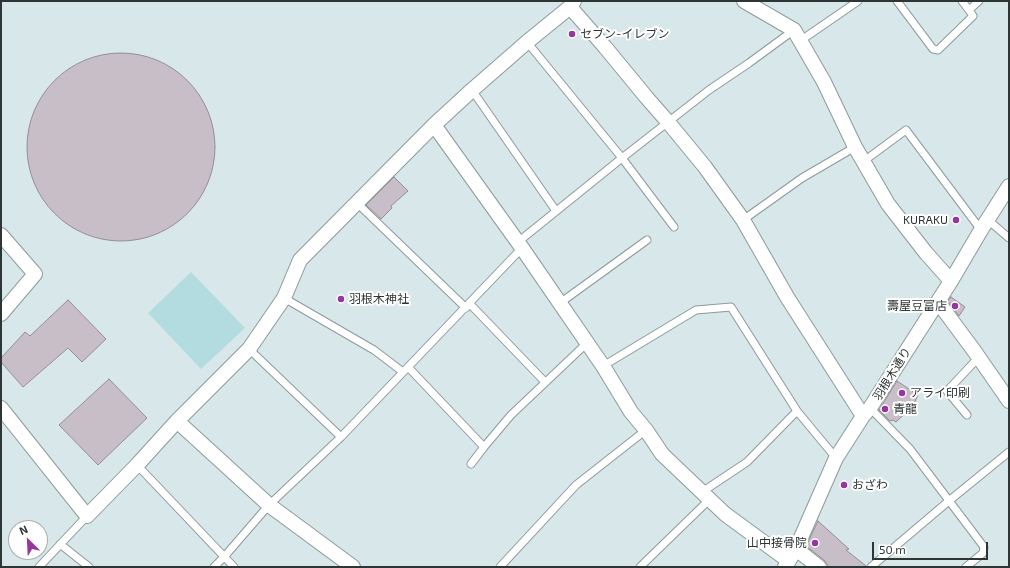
<!DOCTYPE html>
<meta charset="utf-8">
<style>
body{margin:0}
#map{position:relative;width:1010px;height:568px;overflow:hidden;background:#d8e8ea;font-family:"Exo 2",sans-serif}
canvas{display:block}
.frame{position:absolute;inset:0;border:2px solid #2e3535;pointer-events:none}
.north{position:absolute;left:8px;top:520px;width:40px;height:40px;box-sizing:border-box;background:#fff;border:1px solid #abaeae;border-radius:50%;rotate:336deg;font-size:11px;font-weight:700;line-height:16px;text-align:center;color:#2e3535}
.north::after{content:'';display:block;margin:auto;width:14px;height:18px;background:#96369e;clip-path:polygon(50% 0,100% 100%,50% 72%,0 100%)}
.scale{position:absolute;left:872px;top:542px;width:116px;height:18px;box-sizing:border-box;border:2px solid #2e3535;border-top:0;padding-left:5px;font-size:12px;line-height:14px;white-space:nowrap;color:#2e3535;-webkit-text-stroke:3px #fff;paint-order:stroke}
</style>
<div id="map">
<canvas width="1010" height="568"></canvas>
<div class="frame"></div>
<div class="north">N</div>
<div class="scale">50 m</div>
</div>
<script>
const ctx = document.querySelector('canvas').getContext('2d');
ctx.lineJoin = 'round';
function paint(path, color) {
  ctx.fillStyle = color;
  ctx.fill(path, 'evenodd');
}
function poly(rows) {
  const path = new Path2D();
  for (const r of rows) {
    if (r.length === 3) {
      path.moveTo(r[0] + r[2], r[1]);
      path.arc(r[0], r[1], r[2], 0, 2 * Math.PI);
      continue;
    }
    path.moveTo(r[0], r[1]);
    for (let i = 2; i < r.length; i += 2) path.lineTo(r[i], r[i + 1]);
  }
  return path;
}
function stroke(path, color, width, dash) {
  ctx.strokeStyle = color;
  ctx.lineWidth = width;
  ctx.lineCap = dash ? 'butt' : 'round';
  ctx.setLineDash(dash || []);
  ctx.stroke(path);
}
function label(font, color, halo, rows, align = 'center') {
  ctx.font = font + ' "Exo 2","Noto Sans JP",sans-serif';
  ctx.lineWidth = 4;
  ctx.setLineDash([]);
  ctx.textBaseline = 'middle';
  ctx.strokeStyle = halo;
  ctx.fillStyle = color;
  for (const [text, x, y, turn = 0] of rows) {
    ctx.save();
    ctx.translate(x, y);
    ctx.rotate((+turn || 0) * Math.PI / 180);
    ctx.textAlign = isNaN(turn) ? turn : align;
    if (halo) ctx.strokeText(text, 0, 0);
    ctx.fillText(text, 0, 0);
    ctx.restore();
  }
}
const green = poly([
 [191,272,245,328,201,369,148,313]
]);
const building = poly([
 [121,147,94],
 [394,177,408,191,391,206,392,208,381,219,366,205,394,177],
 [951,297,965,307,959,316,948,301,951,297],
 [68,300,106,339,82,362,68,348,23,387,1,362,1,358,25,332,30,336,68,300],
 [109,379,147,418,98,465,59,425,109,379],
 [897,381,918,395,913,406,896,422,893,420,890,421,879,410,897,381],
 [818,521,849,549,846,550,866,566,866,567,829,567,824,560,806,546,818,521]
]);
const service = poly([
 [897,1,933,49,938,50,973,16,969,10,979,1],
 [962,1,969,10],
 [800,41,858,1],
 [527,42,622,158,674,227],
 [472,90,556,211],
 [864,161,906,130,981,230],
 [357,203,466,308],
 [743,220,802,178,855,147],
 [988,220,1009,238],
 [518,242,622,158,709,90,749,63,794,30],
 [284,298,374,350,403,372],
 [560,303,647,240],
 [470,304,545,382],
 [249,349,341,437],
 [603,366,696,310,731,307,797,411,836,458],
 [408,367,484,447],
 [870,408,910,449,984,547,983,553,966,567],
 [967,415,947,391,979,357],
 [471,464,484,447,511,415,587,343],
 [137,465,234,567],
 [702,492,747,462,797,411],
 [60,544,89,567],
 [39,567,87,516],
 [214,567,224,557,269,505,341,437,522,248],
 [500,567,576,485,646,430],
 [640,567,710,499],
 [871,567,950,500,1009,452]
]);
const minor = poly([
 [744,1,794,30,824,82,855,147,888,204,926,253,951,281],
 [570,7,605,47,647,98,668,122,705,167,743,220,787,297,863,416],
 [434,125,522,248,603,366,631,412,646,430,662,454,725,514,789,561],
 [1,235,35,274,1,314],
 [938,302,975,352,1009,401],
 [1,408,87,516,137,465,177,421,249,349,284,298,300,260,434,125,472,90,527,42,570,7,574,1],
 [177,421,269,505,353,567],
 [796,549,819,567],
 [785,567,796,549,836,458,863,416,870,408,951,281,981,230,1009,186]
]);
const markers = [
 [572,34,4,"#96369e"],
 [956,220,4,"#96369e"],
 [341,299,4,"#96369e"],
 [955,306,4,"#96369e"],
 [902,393,4,"#96369e"],
 [885,409,4,"#96369e"],
 [844,485,4,"#96369e"],
 [815,543,4,"#96369e"]
];
const poiNames = [
 ["セブン-イレブン",580,34],
 ["KURAKU",948,220,"right"],
 ["羽根木神社",349,299],
 ["壽屋豆富店",947,306,"right"],
 ["アライ印刷",910,393],
 ["青龍",893,409],
 ["おざわ",852,485],
 ["山中接骨院",807,543,"right"]
];
const streetNames = [
 ["羽根木通り",892,374,-58]
];
paint(green, '#b2dce0');
paint(building, '#c8bec8');
stroke(building, '#958c96', 1);
stroke(service, '#8b9a9b', 9);
stroke(minor, '#8b9a9b', 16);
stroke(service, '#fff', 7);
stroke(minor, '#fff', 14);
for (const [x, y, r, color] of markers) {
  const dot = new Path2D();
  dot.arc(x, y, r, 0, 2 * Math.PI);
  ctx.fillStyle = color;
  ctx.fill(dot);
  stroke(dot, '#fff', 1.5);
}
label('12px', '#2e3535', '#fff', poiNames, 'left');
label('12px', '#2e3535', '#fff', streetNames);
</script>
